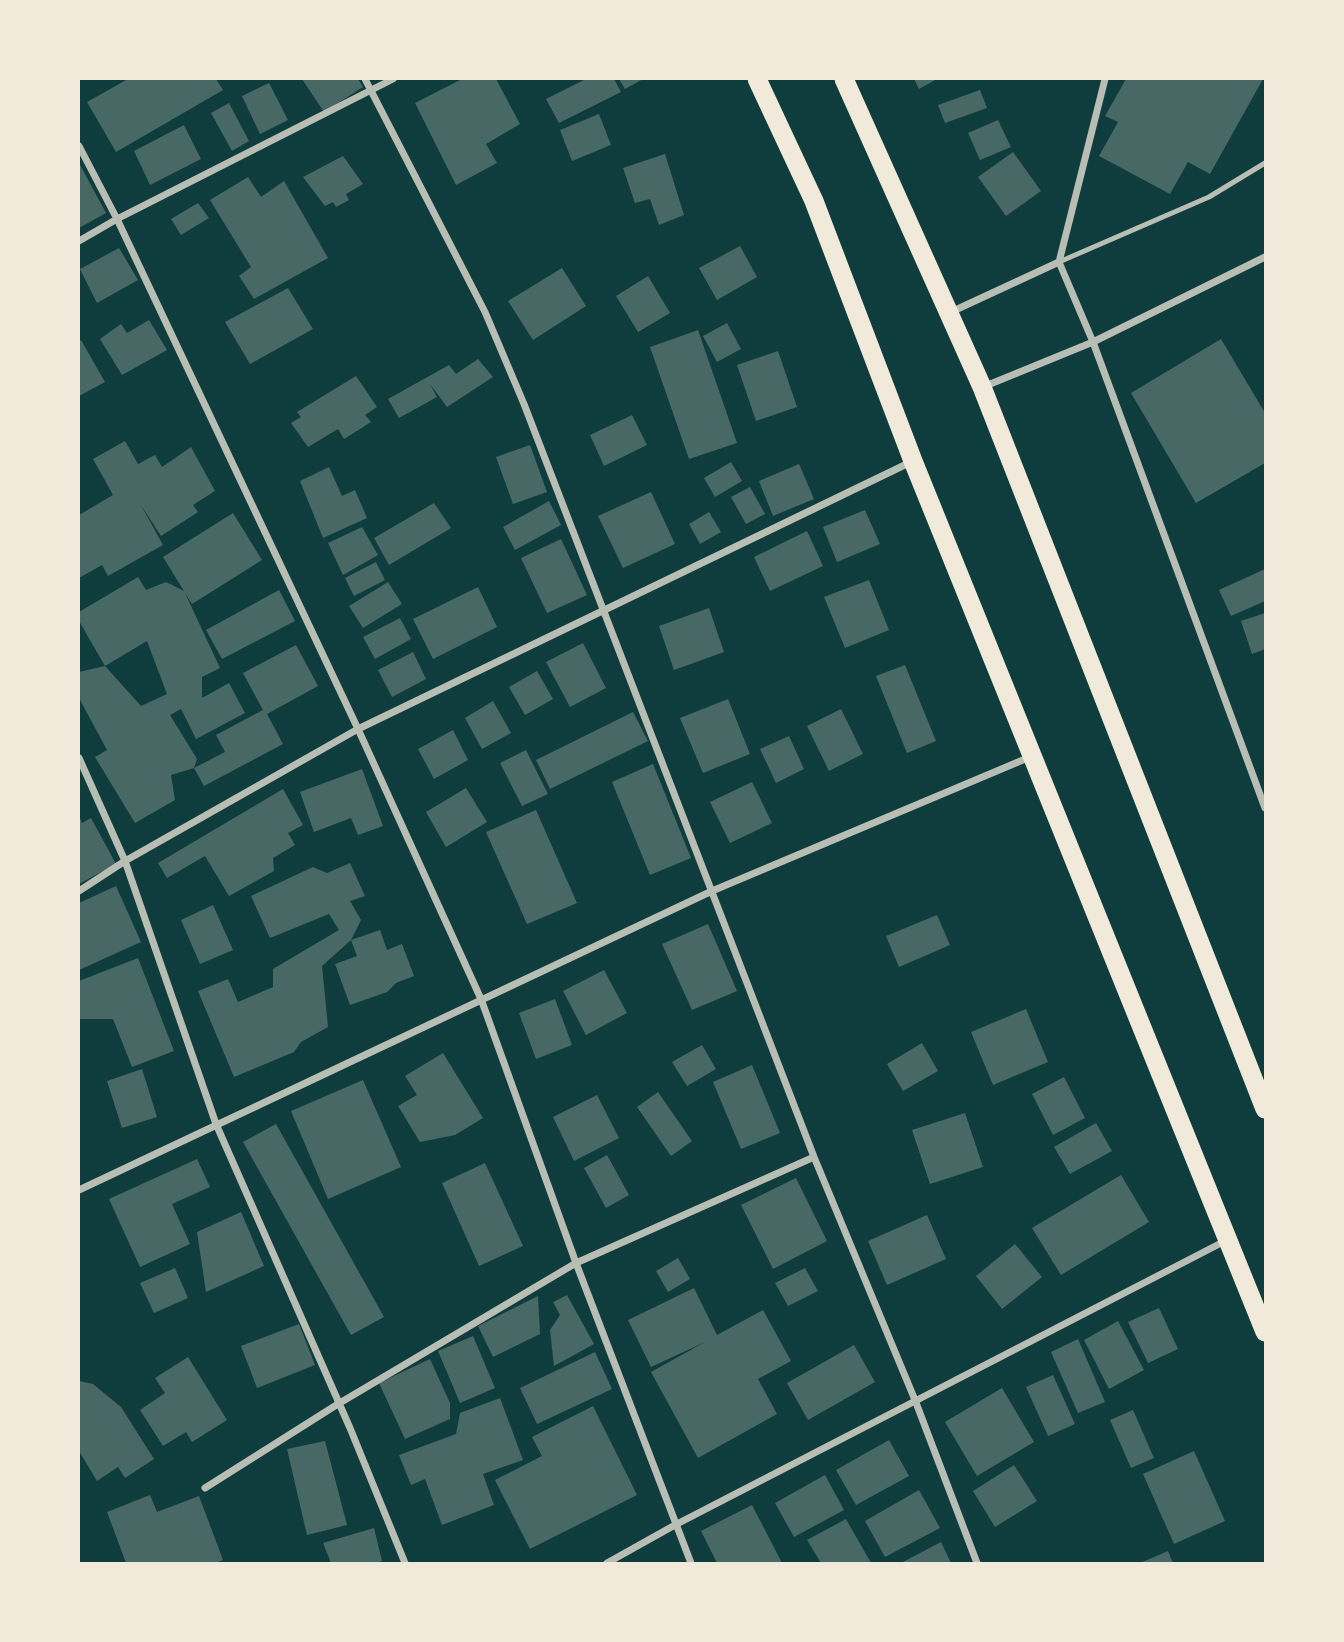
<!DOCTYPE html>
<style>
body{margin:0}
#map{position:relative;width:1344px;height:1642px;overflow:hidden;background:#0f3d3e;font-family:Commissioner,sans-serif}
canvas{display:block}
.frame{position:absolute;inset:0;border:80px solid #f1e9da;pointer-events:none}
</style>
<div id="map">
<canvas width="1344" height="1642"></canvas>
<div class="frame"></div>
</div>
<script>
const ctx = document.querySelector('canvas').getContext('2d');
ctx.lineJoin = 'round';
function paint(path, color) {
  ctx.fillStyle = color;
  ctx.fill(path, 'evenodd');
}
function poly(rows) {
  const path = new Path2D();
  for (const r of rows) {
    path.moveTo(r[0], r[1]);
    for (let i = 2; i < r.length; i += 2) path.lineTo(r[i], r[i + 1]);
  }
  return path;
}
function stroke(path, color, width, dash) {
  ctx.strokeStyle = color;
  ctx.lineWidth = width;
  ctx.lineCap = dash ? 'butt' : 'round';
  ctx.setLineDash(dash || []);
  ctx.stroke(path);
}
const building = poly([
 [128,79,216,79,223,90,116,152,87,102],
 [302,79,358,79,363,87,324,112],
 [462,79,496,79,520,124,486,144,497,163,456,185,415,103],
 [586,79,614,79,621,92,559,123,546,99],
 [619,79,643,79,625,89],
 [914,79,937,79,919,89],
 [1126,79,1263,79,1210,174,1188,162,1170,194,1099,156,1118,122,1105,116],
 [269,83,288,120,260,134,242,96],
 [980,90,987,108,945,123,938,105],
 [229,103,249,141,232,151,211,113],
 [599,114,611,145,572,161,560,130],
 [998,120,1011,147,980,160,968,133],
 [184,125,201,159,150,185,134,151],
 [1013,152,1041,191,1006,216,978,177],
 [665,154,684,215,659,225,650,199,635,203,623,168],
 [343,156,363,184,346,194,349,200,336,207,333,202,325,206,303,177],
 [79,163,106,213,79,228],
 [248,177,261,197,284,181,328,258,254,299,239,276,251,267,210,200],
 [198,203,209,218,181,235,171,219],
 [740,246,757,277,717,300,699,268],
 [119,248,138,280,97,303,80,269],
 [562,268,586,306,533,340,508,301],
 [648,276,670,313,638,332,616,296],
 [288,288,313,329,250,364,225,322],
 [149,320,167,350,122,375,100,339,121,324,127,333],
 [727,323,741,349,717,362,703,336],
 [698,330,737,443,689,459,650,347],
 [1221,339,1265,413,1265,463,1196,503,1131,393],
 [81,340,105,382,79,396,79,342],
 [778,351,797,407,756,421,737,365],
 [478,359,493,377,447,407,430,384,437,397,399,418,388,399,449,365,456,374],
 [356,376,377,407,365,415,371,422,344,439,338,429,308,447,291,423,301,417,297,412],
 [632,415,647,445,604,466,590,435],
 [125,441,138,464,155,455,162,467,191,447,215,491,193,505,198,512,161,536,141,505,163,545,108,576,102,565,79,578,79,515,113,495,93,459],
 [530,445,547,492,513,504,496,457],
 [731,462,742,481,715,497,704,478],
 [799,464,814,499,773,516,759,481],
 [329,467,342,496,355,490,367,518,323,538,300,481],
 [750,487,765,514,746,524,731,497],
 [651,492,675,544,623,568,598,516],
 [549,501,561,525,515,550,503,527],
 [434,503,451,528,389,565,374,538],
 [865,510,880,544,837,562,823,527],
 [709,512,721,532,700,544,689,524],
 [233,513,262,560,192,604,185,593,220,668,202,677,202,698,229,683,245,713,196,739,181,709,170,715,197,759,194,768,171,775,175,800,135,823,95,757,107,750,79,698,79,672,105,666,141,706,167,694,147,641,105,666,79,621,79,612,138,577,146,590,166,582,184,591,163,557],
 [362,527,378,555,343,575,328,543],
 [807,531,823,566,770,591,754,557],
 [561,539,587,595,547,613,521,558],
 [376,562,385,580,354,596,345,578],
 [1265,569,1265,601,1231,616,1219,590],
 [869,580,889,630,845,648,824,597],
 [388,582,402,604,363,628,349,606],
 [478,587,497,627,433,659,413,619],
 [279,590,295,621,222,659,206,630],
 [709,608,724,652,674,670,659,626],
 [1265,613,1265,649,1252,654,1241,621],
 [400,618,411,639,375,659,363,637],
 [583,643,606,688,570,707,546,662],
 [296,645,318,686,267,714,283,744,204,786,194,768,225,752,216,735,263,710,243,673],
 [413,652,426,679,392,697,378,670],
 [905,665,936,741,907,753,876,676],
 [537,671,553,699,525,715,509,687],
 [728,699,750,754,703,773,680,718],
 [493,701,511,733,482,749,465,718],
 [841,709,863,754,829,771,807,726],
 [633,712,648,741,550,789,536,760],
 [453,730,468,760,434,779,418,749],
 [789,736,804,769,776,783,760,749],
 [526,750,548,794,522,806,500,763],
 [653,764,691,858,650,875,612,782],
 [362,769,383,826,358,835,351,818,314,832,300,792],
 [752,782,772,823,730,843,710,802],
 [466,788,487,822,446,847,426,812],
 [283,789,303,825,288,833,295,845,273,858,274,871,229,896,205,856,167,878,158,863],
 [536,810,577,903,527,924,486,832],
 [79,816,82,823,91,818,116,864,79,884],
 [350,863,365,896,350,901,361,920,351,940,322,966,328,1027,301,1042,294,1052,234,1077,198,991,228,979,238,1002,273,987,273,969,339,930,329,914,270,938,251,896,313,867,327,873],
 [116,886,141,942,79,970,79,903],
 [213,905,233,950,200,964,181,920],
 [937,915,950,945,899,967,886,936],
 [708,924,737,991,692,1010,662,944],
 [380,930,387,950,402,944,414,976,396,983,387,992,350,1005,335,964,357,956,351,940],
 [138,958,174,1051,132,1067,113,1019,79,1019,79,981],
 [604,970,627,1013,586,1035,563,991],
 [555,999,572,1045,536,1059,519,1013],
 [1026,1009,1048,1062,993,1085,971,1032],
 [922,1043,938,1071,903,1091,887,1064],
 [702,1045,716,1069,687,1086,672,1062],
 [443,1053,483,1118,455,1135,420,1142,398,1106,417,1095,405,1076],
 [752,1065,780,1133,741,1149,713,1082],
 [142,1069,157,1117,122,1128,107,1081],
 [1064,1077,1085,1118,1053,1135,1032,1094],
 [363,1080,401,1167,328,1199,291,1111],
 [658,1092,692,1141,671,1156,637,1107],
 [597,1095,619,1138,574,1161,553,1117],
 [965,1113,983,1167,930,1184,912,1130],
 [1096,1123,1112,1151,1070,1174,1054,1147],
 [276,1124,384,1317,351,1335,243,1142],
 [607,1155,629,1195,606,1208,584,1168],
 [197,1159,210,1187,172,1204,190,1244,140,1267,109,1199],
 [485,1163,523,1246,479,1266,442,1183],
 [1121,1175,1149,1222,1061,1275,1032,1228],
 [796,1178,827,1241,773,1269,741,1205],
 [241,1212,264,1266,206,1292,197,1232],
 [927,1215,946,1259,887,1285,868,1241],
 [1015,1244,1042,1277,1002,1309,976,1276],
 [678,1258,690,1279,668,1292,656,1271],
 [175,1268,188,1298,154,1313,140,1283],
 [805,1268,818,1291,788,1306,775,1283],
 [694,1288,717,1335,763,1310,791,1361,758,1379,777,1414,698,1458,651,1372,705,1342,651,1367,628,1320],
 [567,1295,594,1344,554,1366,550,1330,560,1315,553,1302],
 [538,1296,540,1334,493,1357,478,1326],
 [1159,1308,1178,1349,1148,1363,1128,1322],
 [1118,1321,1144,1370,1109,1389,1084,1340],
 [299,1324,315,1365,257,1388,241,1346],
 [473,1336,495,1388,460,1403,438,1351],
 [1078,1339,1105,1402,1078,1413,1051,1352],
 [854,1345,875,1382,808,1420,787,1383],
 [595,1352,612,1389,537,1424,520,1388],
 [188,1357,227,1420,192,1442,186,1432,163,1446,140,1410,165,1393,155,1378],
 [430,1359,450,1403,450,1419,405,1439,379,1383],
 [1053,1375,1075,1424,1048,1436,1026,1387],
 [79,1381,93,1384,121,1407,154,1459,125,1478,118,1467,97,1481,79,1451],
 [1002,1388,1034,1442,977,1476,945,1422],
 [500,1398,523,1460,483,1474,494,1505,442,1525,425,1479,411,1485,399,1455,456,1434,460,1413],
 [593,1406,637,1495,530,1549,495,1480,542,1456,532,1437],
 [1133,1410,1154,1458,1131,1468,1110,1420],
 [889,1440,909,1476,856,1505,836,1470],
 [325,1441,347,1525,307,1535,287,1449],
 [1194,1451,1225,1521,1174,1544,1143,1474],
 [1014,1465,1037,1501,995,1527,973,1491],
 [825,1475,844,1510,794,1537,775,1503],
 [919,1490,940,1528,885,1557,865,1521],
 [150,1495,157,1512,199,1496,223,1560,216,1563,126,1563,107,1512],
 [752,1505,782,1563,717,1563,701,1531],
 [846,1519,871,1563,821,1563,807,1540],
 [374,1528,382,1561,375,1563,331,1563,323,1543],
 [941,1542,951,1563,901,1563],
 [1168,1551,1173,1563,1140,1563]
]);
const service = poly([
 [1059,262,1209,197,1265,163]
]);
const minor = poly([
 [365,79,485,312,524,404,814,1157,915,1400,977,1563],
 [79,146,117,219,358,729,481,999,576,1263,691,1563],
 [79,241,117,219,393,79],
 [1059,262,1093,342,1265,808],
 [951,312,1059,262,1105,79],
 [983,387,1093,342,1265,257],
 [79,758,125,861,216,1124,350,1428,405,1563],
 [79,891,125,861,358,729,913,461],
 [79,1190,712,891,1030,757],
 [205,1488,338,1404,576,1263,814,1157],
 [607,1563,675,1525,1227,1240]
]);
const trunk = poly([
 [757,79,814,201,913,461,1265,1332],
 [844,79,982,387,1265,1109]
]);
paint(building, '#486865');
stroke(service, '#b8beb3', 5);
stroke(minor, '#b8beb3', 7);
stroke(trunk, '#f1e9da', 19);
</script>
